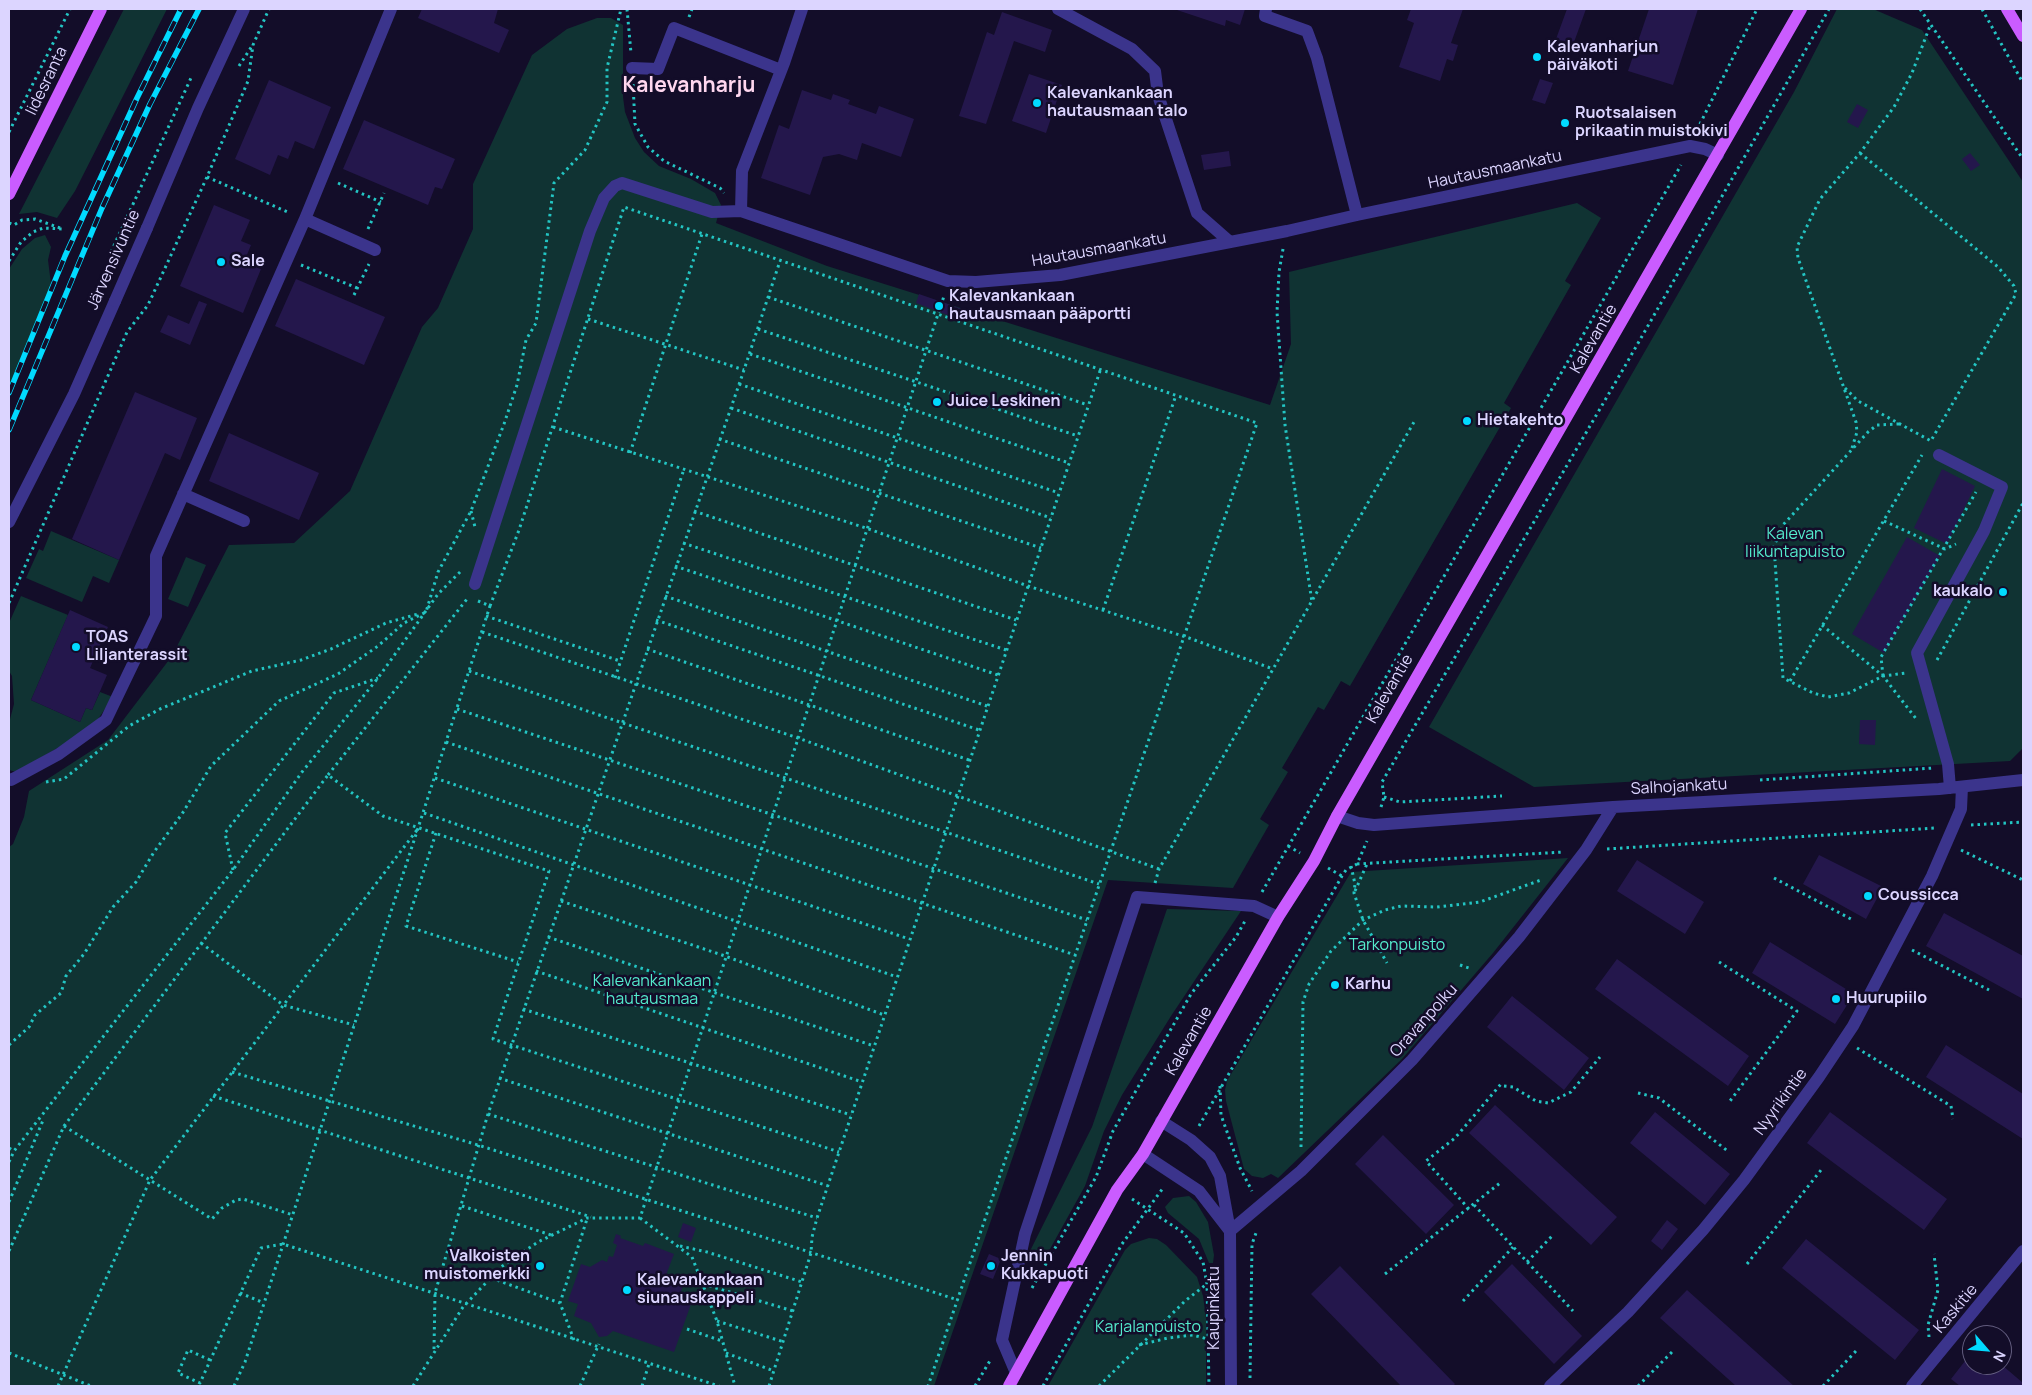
<!DOCTYPE html>
<meta charset="utf-8">
<style>
body{margin:0}
#map{position:relative;width:2032px;height:1395px;overflow:hidden;background:#130d29;font-family:Manrope,sans-serif}
canvas{display:block}
.frame{position:absolute;inset:0;border:10px solid #dcd5ff;pointer-events:none}
.north{position:absolute;left:1962px;top:1325px;width:50px;height:50px;box-sizing:border-box;background:#130d29;border:1px solid #635d7f;border-radius:50%;rotate:117deg;font-size:14px;font-weight:700;line-height:20px;text-align:center;color:#dcd5ff}
.north::after{content:'';display:block;margin:auto;width:18px;height:22px;background:#01daff;clip-path:polygon(50% 0,100% 100%,50% 72%,0 100%)}
</style>
<div id="map">
<canvas width="2032" height="1395"></canvas>
<div class="frame"></div>
<div class="north">N</div>
</div>
<script>
const ctx = document.querySelector('canvas').getContext('2d');
ctx.lineJoin = 'round';
function paint(path, color) {
  ctx.fillStyle = color;
  ctx.fill(path, 'evenodd');
}
function poly(rows) {
  const path = new Path2D();
  for (const r of rows) {
    path.moveTo(r[0], r[1]);
    for (let i = 2; i < r.length; i += 2) path.lineTo(r[i], r[i + 1]);
  }
  return path;
}
function stroke(path, color, width, dash) {
  ctx.strokeStyle = color;
  ctx.lineWidth = width;
  ctx.lineCap = dash ? 'butt' : 'round';
  ctx.setLineDash(dash || []);
  ctx.stroke(path);
}
function label(font, color, halo, rows, align = 'center') {
  ctx.font = font + ' Manrope,sans-serif';
  ctx.lineWidth = 5;
  ctx.setLineDash([]);
  ctx.textBaseline = 'middle';
  ctx.strokeStyle = halo;
  ctx.fillStyle = color;
  for (const [text, x, y, turn = 0] of rows) {
    ctx.save();
    ctx.translate(x, y);
    ctx.rotate((+turn || 0) * Math.PI / 180);
    ctx.textAlign = isNaN(turn) ? turn : align;
    if (halo) ctx.strokeText(text, 0, 0);
    ctx.fillText(text, 0, 0);
    ctx.restore();
  }
}
const green = poly([
 [124,9,167,9,75,191,57,218,37,212,19,214],
 [1837,9,1873,9,1922,30,2023,182,2023,748,2010,761,1534,787,1429,727,1794,92],
 [597,18,611,18,623,25,623,97,625,112,635,138,644,152,659,166,691,179,715,193,721,205,716,223,827,266,1270,405,1291,344,1289,272,1577,203,1601,218,1565,281,1571,285,1504,403,1511,408,1350,686,1341,681,1324,710,1318,707,1282,768,1288,772,1260,819,1269,825,1233,888,1108,880,934,1386,9,1386,9,847,13,844,24,817,29,791,108,740,172,656,229,545,294,543,350,491,422,327,438,308,473,229,473,184,532,55,567,29],
 [45,235,51,247,48,260,52,292,9,393,9,269,22,249,35,238],
 [51,531,119,560,109,583,93,576,82,602,26,578,39,549,43,551],
 [186,557,206,565,188,607,168,599],
 [21,596,68,615,31,700,80,722,86,708,92,710,100,692,113,697,92,728,16,772,9,770,9,723,14,704,12,676,9,671,9,623],
 [1568,858,1493,953,1402,1059,1278,1178,1271,1174,1263,1178,1252,1176,1244,1169,1226,1101,1225,1090,1227,1081,1351,872],
 [1167,909,1241,911,1171,1016,1122,1095,1104,1131,1085,1186,1050,1249,1031,1263,1026,1259,1092,1127],
 [1189,1196,1196,1202,1208,1222,1214,1255,1213,1263,1209,1263,1199,1239,1168,1213,1165,1207,1173,1198],
 [1149,1238,1157,1239,1166,1245,1197,1277,1203,1296,1206,1318,1206,1386,1048,1386,1125,1250,1131,1244]
]);
const building = poly([
 [422,9,498,9,494,23,509,30,499,53,418,18],
 [1174,9,1245,9,1240,25,1226,20,1225,26],
 [1411,9,1463,9,1451,43,1458,45,1453,61,1447,59,1440,81,1399,67,1414,23,1407,20],
 [1567,9,1586,9,1573,45,1556,39],
 [1649,9,1698,9,1673,85,1628,71],
 [1002,12,1052,30,1045,52,1014,41,986,124,959,116,987,32,994,35],
 [1029,74,1062,85,1046,133,1012,121],
 [1540,79,1553,83,1545,104,1532,100],
 [269,80,331,107,314,149,295,141,288,159,278,155,270,175,235,159],
 [802,90,831,100,833,94,850,100,848,104,876,114,879,106,914,119,901,157,862,143,857,160,839,154,823,157,810,195,761,178,779,125,789,129],
 [1857,104,1868,110,1858,128,1847,122],
 [364,120,455,159,442,189,435,187,428,205,343,169],
 [1229,151,1231,166,1204,170,1201,155],
 [1970,153,1980,165,1971,171,1962,159],
 [214,205,250,220,241,241,251,245,244,262,261,269,243,313,180,286],
 [296,279,385,317,364,365,275,326],
 [919,294,962,309,958,319,916,303],
 [199,301,207,304,190,345,160,332,168,315,189,324],
 [135,392,197,418,180,460,165,453,119,560,72,539],
 [229,433,319,473,299,520,209,481],
 [1942,469,1975,486,1947,544,1914,528],
 [1907,537,1940,556,1884,653,1852,634],
 [70,610,108,627,90,668,107,675,92,710,86,708,80,722,31,700],
 [1860,720,1876,720,1875,745,1859,744],
 [1819,855,1883,887,1866,919,1803,884],
 [1637,860,1704,902,1685,934,1617,891],
 [1944,913,2023,956,2023,999,1926,946],
 [1770,942,1854,994,1835,1024,1752,973],
 [1617,959,1749,1056,1728,1086,1595,989],
 [1512,996,1589,1058,1564,1090,1487,1027],
 [1946,1045,2023,1094,2023,1139,1926,1077],
 [1495,1105,1617,1217,1591,1245,1469,1133],
 [1655,1112,1730,1174,1705,1205,1630,1143],
 [1830,1112,1947,1199,1924,1230,1807,1143],
 [1383,1135,1454,1205,1426,1234,1355,1164],
 [1667,1220,1678,1229,1662,1250,1651,1241],
 [683,1223,696,1228,691,1242,678,1237],
 [616,1234,621,1236,620,1238,643,1246,645,1243,674,1254,666,1275,685,1281,678,1299,691,1304,674,1352,613,1331,607,1336,599,1337,591,1323,574,1316,578,1304,568,1301,581,1264,590,1267,602,1260,607,1262,609,1256,613,1257,617,1245,613,1243],
 [1806,1239,1919,1330,1895,1360,1782,1268],
 [989,1254,1001,1259,993,1279,980,1274],
 [1512,1264,1582,1336,1554,1364,1484,1292],
 [1340,1266,1455,1384,1453,1386,1401,1386,1311,1294],
 [1687,1290,1794,1386,1736,1386,1660,1318],
 [1972,1352,1972,1365,2002,1365,2023,1383,2023,1386,1960,1386,1951,1379]
]);
const path = poly([
 [627,9,631,53],
 [1920,9,2023,159],
 [1982,9,2023,83],
 [689,17,692,9],
 [239,66,252,46],
 [633,84,635,124,648,147,664,161,720,188,724,193],
 [1697,130,1757,9],
 [9,132,70,9],
 [1860,153,1998,267,2014,286,2016,294,1932,439],
 [207,177,290,213],
 [338,183,381,202],
 [9,223,14,225,22,220,35,219,60,228],
 [368,229,384,193],
 [1283,249,1279,272,1277,312,1285,425,1312,602],
 [111,252,191,78],
 [9,261,21,242,33,232,43,228,63,229],
 [301,265,357,288],
 [354,295,369,264],
 [768,297,1088,405],
 [588,319,744,370],
 [758,329,1078,436],
 [750,354,1069,463],
 [739,384,1059,493],
 [1845,388,1858,401,1931,441],
 [731,408,1051,518],
 [1899,424,1877,425,1868,432,1783,525,1774,546,1783,678,1813,693,1828,697,1849,693,1883,676,1906,673],
 [553,427,866,528,1028,586,1189,638,1273,669],
 [719,439,1041,548],
 [1852,448,1857,432,1856,422,1798,258,1797,247,1820,199,1860,153,1894,107,1912,73,1930,26],
 [630,453,702,234],
 [471,511,475,527],
 [694,511,1016,620],
 [1884,521,1945,549,1956,544],
 [683,543,1006,650],
 [675,566,998,675],
 [665,596,987,706],
 [478,601,490,606,519,530,624,207,1257,423,928,1386],
 [9,603,127,332,148,305,207,177,248,81,253,45,269,9],
 [1103,610,1176,395],
 [486,616,620,661],
 [656,620,979,730],
 [1822,625,1883,676,1917,720],
 [482,632,798,738,1159,869],
 [647,649,969,760],
 [1937,660,2023,503],
 [469,671,1099,884],
 [1883,676,1881,657,1976,492],
 [615,678,684,469],
 [1790,681,1922,455],
 [457,709,1087,920],
 [446,742,1075,955],
 [328,775,467,599],
 [435,778,909,939],
 [1760,780,1933,768],
 [46,782,64,779,129,726,160,709,252,671,301,660,331,649,386,623,418,614],
 [1384,797,1400,802,1502,796],
 [1381,807,1384,797,1382,782,1625,366,1829,9],
 [424,813,897,977],
 [1971,825,2023,822],
 [436,833,406,926,518,962],
 [1288,846,1300,853],
 [1607,849,1935,828],
 [1961,850,2023,880],
 [1357,864,1564,852],
 [1351,866,1355,884,1354,893,1363,920,1387,963],
 [1328,868,1342,876],
 [233,870,225,833,334,693,378,678],
 [1774,878,1851,919],
 [1155,883,1159,869,1414,422],
 [1355,891,1367,864],
 [1262,892,1681,165],
 [561,901,725,956,884,1015],
 [548,937,874,1046],
 [201,943,283,1005,354,1025],
 [1912,950,1989,990],
 [1719,962,1797,1011,1730,1101],
 [1460,965,1469,968],
 [536,971,862,1082],
 [523,1009,851,1115],
 [9,1045,29,1027,35,1015,61,993,66,976,84,954,113,907,136,882,154,852,182,814,211,766,279,701,338,674,378,646,404,623,426,612,438,572,471,511,504,424,517,385,526,340,536,323,554,183,585,150,607,102,607,68,621,9],
 [1857,1048,1951,1106,1953,1119],
 [232,1072,478,1145,958,1300],
 [499,1078,828,1186],
 [1220,1086,1221,1115,1240,1168,1252,1191],
 [1504,1086,1513,1087,1536,1101,1548,1103,1571,1092,1600,1057],
 [1638,1093,1659,1098,1729,1152],
 [213,1096,591,1217],
 [488,1114,817,1218],
 [64,1126,212,1219,222,1208,236,1200,243,1199,293,1215],
 [1199,1126,1342,876,1346,870,1357,864,1367,841],
 [1301,1147,1303,1002,1309,984,1331,951,1363,920,1385,910,1401,906,1437,907,1480,902,1541,880],
 [9,1148,14,1151],
 [9,1162,14,1151,233,870,302,772,378,678,438,594,461,571],
 [1132,1199,1184,1233,1203,1262,1207,1284,1209,1386],
 [9,1202,44,1118],
 [1474,1205,1573,1311],
 [462,1206,551,1235],
 [1469,1209,1426,1161,1455,1138,1501,1084],
 [640,1218,692,1257,717,1321,735,1386],
 [680,1246,707,1252,802,1282],
 [9,1251,64,1126,328,775,383,816,549,871,493,1039,839,1152],
 [1527,1262,1553,1235],
 [1747,1264,1821,1170],
 [1385,1274,1500,1183],
 [491,1278,560,1303],
 [703,1284,793,1311],
 [1032,1288,1096,1177,1113,1131,1191,994,1236,937,1245,921],
 [240,1293,264,1303],
 [1463,1301,1513,1247],
 [717,1321,784,1342],
 [687,1329,722,1341],
 [1929,1337,1928,1325,1938,1290,1934,1254],
 [574,1340,560,1303,587,1219],
 [1139,1345,1168,1338,1193,1335,1211,1340],
 [434,1349,435,1293,488,1114,744,370,780,261],
 [9,1353,91,1386],
 [726,1353,774,1371],
 [210,1360,188,1350,178,1373,200,1383,261,1248,283,1244,719,1386],
 [1250,1378,1252,1244,1256,1233],
 [58,1386,150,1180,417,830],
 [234,1386,245,1362,490,606],
 [413,1386,463,1307,501,1267,538,1242,587,1218,640,1218,944,296],
 [580,1386,599,1344],
 [642,1386,649,1364],
 [769,1386,811,1253,812,1237,817,1218,1101,368],
 [975,1386,991,1359],
 [1043,1386,1122,1244,1163,1188],
 [1099,1386,1185,1301,1208,1283],
 [1638,1386,1672,1352],
 [1823,1386,1856,1351]
]);
const minor = poly([
 [1058,9,1132,49,1155,71,1158,95,1197,213,1230,242],
 [1266,9,1265,16,1307,31,1317,58,1357,215],
 [632,68,658,69,674,28,781,70],
 [741,211,742,171,784,63,802,9],
 [305,219,375,250],
 [147,228,198,108,244,9],
 [1939,455,2002,487,1984,531,1917,653,1948,764,1950,788],
 [183,494,244,521],
 [9,522,74,394,115,301],
 [475,584,590,231,604,198,615,186,622,183,712,212,741,211,948,281,976,282,1060,275,1287,231,1357,215,1690,146,1705,149,1718,155],
 [9,779,11,780,59,754,106,720,156,616,156,556,305,219,391,9],
 [1337,816,1358,823,1374,825,1613,807,1939,789,2023,780],
 [1161,1121,1191,1140,1210,1157,1220,1176,1230,1231,1231,1386],
 [1143,1154,1199,1191,1230,1231],
 [1230,1231,1301,1171,1412,1060,1519,937,1586,850,1613,807],
 [1016,1373,1002,1340,1025,1234,1137,897,1254,906,1278,917],
 [1550,1386,1628,1312,1703,1230,1744,1180,1819,1077,1853,1026,1932,876,1961,809,1962,787],
 [1912,1386,2023,1251]
]);
const major = poly([
 [2007,9,2023,36],
 [9,194,101,9],
 [1009,1386,1117,1190,1143,1154,1278,917,1314,861,1337,816,1801,9]
]);
const rail = poly([
 [9,393,65,256,137,98,181,9],
 [9,430,102,208,150,104,199,9]
]);
const minorBridge = poly([
 [115,301,147,228]
]);
const markers = [
 [1537,57,5,"#01daff"],
 [1037,103,5,"#01daff"],
 [1565,123,5,"#01daff"],
 [221,262,5,"#01daff"],
 [939,306,5,"#01daff"],
 [937,402,5,"#01daff"],
 [1467,421,5,"#01daff"],
 [2003,592,5,"#01daff"],
 [76,647,5,"#01daff"],
 [1868,896,5,"#01daff"],
 [1335,985,5,"#01daff"],
 [1836,999,5,"#01daff"],
 [540,1266,5,"#01daff"],
 [991,1266,5,"#01daff"],
 [627,1290,5,"#01daff"]
];
const poiNames = [
 ["Kalevanharjun",1547,48],
 ["päiväkoti",1547,66],
 ["Kalevankankaan",1047,94],
 ["hautausmaan talo",1047,112],
 ["Ruotsalaisen",1575,114],
 ["prikaatin muistokivi",1575,132],
 ["Sale",231,262],
 ["Kalevankankaan",949,297],
 ["hautausmaan pääportti",949,315],
 ["Juice Leskinen",947,402],
 ["Hietakehto",1477,421],
 ["kaukalo",1993,592,"right"],
 ["TOAS",86,638],
 ["Liljanterassit",86,656],
 ["Coussicca",1878,896],
 ["Karhu",1345,985],
 ["Huurupiilo",1846,999],
 ["Valkoisten",530,1257,"right"],
 ["muistomerkki",530,1275,"right"],
 ["Jennin",1001,1257],
 ["Kukkapuoti",1001,1275],
 ["Kalevankankaan",637,1281],
 ["siunauskappeli",637,1299]
];
const streetNames = [
 ["Iidesranta",47,81,-64],
 ["Hautausmaankatu",1495,170,-12],
 ["Hautausmaankatu",1099,250,-10],
 ["Järvensivuntie",114,260,-66],
 ["Kalevantie",1594,339,-60],
 ["Kalevantie",1390,689,-60],
 ["Salhojankatu",1679,787,-3],
 ["Oravanpolku",1424,1021,-48],
 ["Kalevantie",1189,1041,-60],
 ["Nyyrikintie",1781,1102,-54],
 ["Kaupinkatu",1215,1308,-90],
 ["Kaskitie",1956,1309,-50]
];
const parkNames = [
 ["Kalevan",1795,535],
 ["liikuntapuisto",1795,553],
 ["Tarkonpuisto",1397,946],
 ["Kalevankankaan",652,982],
 ["hautausmaa",652,1000],
 ["Karjalanpuisto",1148,1328]
];
const districtNames = [
 ["Kalevanharju",689,86]
];
paint(green, '#103333');
paint(building, '#24174c');
stroke(path, '#23c5c3', 3, [2.5, 4]);
stroke(minor, '#3b348c', 12);
stroke(major, '#ca5cff', 12);
stroke(rail, '#01daff', 5.5);
stroke(rail, '#130d29', 4, [11]);
stroke(minorBridge, '#3b348c', 12);
for (const [x, y, r, color] of markers) {
  const dot = new Path2D();
  dot.arc(x, y, r, 0, 2 * Math.PI);
  ctx.fillStyle = color;
  ctx.fill(dot);
  stroke(dot, '#130d29', 2);
}
label('bold 16px', '#dcd5ff', '#130d29', poiNames, 'left');
label('16px', '#dcd5ff', '#130d29', streetNames);
label('16px', '#54eccd', '#130d29', parkNames);
label('bold 21px', '#ffd7ef', '#130d29', districtNames);
</script>
